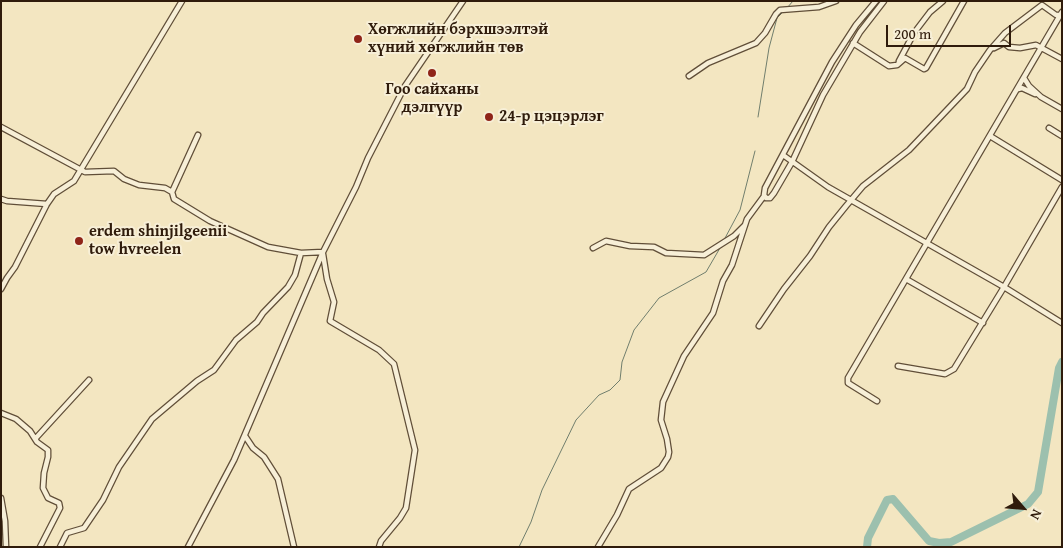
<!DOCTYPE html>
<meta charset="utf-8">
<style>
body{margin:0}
#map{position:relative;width:1063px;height:548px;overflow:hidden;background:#f3e6c1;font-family:"Gentium Book Plus",serif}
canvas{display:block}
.frame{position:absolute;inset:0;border:2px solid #2f1b0b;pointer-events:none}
.north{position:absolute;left:998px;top:483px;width:50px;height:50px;-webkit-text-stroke:4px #f7efd7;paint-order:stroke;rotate:117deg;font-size:14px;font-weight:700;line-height:20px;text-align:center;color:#2f1b0b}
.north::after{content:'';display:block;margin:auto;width:18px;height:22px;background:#2f1b0b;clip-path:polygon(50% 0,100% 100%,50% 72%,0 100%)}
.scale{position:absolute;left:886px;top:25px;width:125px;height:22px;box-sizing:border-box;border:2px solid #2f1b0b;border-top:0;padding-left:6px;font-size:15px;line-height:18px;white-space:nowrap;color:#2f1b0b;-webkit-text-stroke:4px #f7efd7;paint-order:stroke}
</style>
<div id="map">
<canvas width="1063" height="548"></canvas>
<div class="frame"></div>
<div class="north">N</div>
<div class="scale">200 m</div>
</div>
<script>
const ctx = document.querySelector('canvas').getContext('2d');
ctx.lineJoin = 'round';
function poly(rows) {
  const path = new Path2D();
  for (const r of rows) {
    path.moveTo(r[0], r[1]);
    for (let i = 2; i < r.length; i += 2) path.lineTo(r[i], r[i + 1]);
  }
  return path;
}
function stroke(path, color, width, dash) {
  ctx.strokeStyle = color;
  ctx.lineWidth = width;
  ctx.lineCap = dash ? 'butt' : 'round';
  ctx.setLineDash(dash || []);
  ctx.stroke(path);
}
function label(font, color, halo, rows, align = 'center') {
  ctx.font = font + ' "Gentium Book Plus",serif';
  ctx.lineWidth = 4;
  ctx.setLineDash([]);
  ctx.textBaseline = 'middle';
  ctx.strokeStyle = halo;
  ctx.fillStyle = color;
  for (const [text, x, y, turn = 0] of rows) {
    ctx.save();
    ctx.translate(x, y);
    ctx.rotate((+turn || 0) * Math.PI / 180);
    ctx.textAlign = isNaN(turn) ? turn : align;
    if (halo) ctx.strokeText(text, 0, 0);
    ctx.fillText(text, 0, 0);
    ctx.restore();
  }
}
const stream = poly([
 [787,8,793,1],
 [758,117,769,48,777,18,784,11],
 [724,240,740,210,755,151],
 [519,547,531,522,542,490,576,420,599,395,610,390,620,380,622,362,634,330,659,298,706,272,720,248]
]);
const river = poly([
 [867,547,868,538,887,500,893,499,929,541,939,543,951,542,1028,504,1038,492,1059,368,1062,362]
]);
const minor = poly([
 [876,1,856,25,832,62,765,188,764,195,766,198,770,198,774,193,792,162,823,95,860,32,884,1],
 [853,43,889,66,897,65,905,58,924,69,926,68,964,1],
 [994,48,1004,43,1009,47,1020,48,1036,45,1062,59],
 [899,61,914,33,930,12,943,1],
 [689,76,708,63,756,43,765,33,776,14,780,10,819,7,836,1],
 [1024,78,1029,86,1041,97,1062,109],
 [1018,89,1022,88,1035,94],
 [1,127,85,172,114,171,124,179,139,185,165,188,172,192],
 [1049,128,1062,136],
 [198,135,172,192,174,199,210,221,268,247,301,253],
 [990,136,1062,180],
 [783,155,828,187,1004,287,1062,323],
 [1,199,7,201,47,204],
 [593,248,606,241,630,246,654,247,666,253,704,255,734,236,745,225],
 [323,254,327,279,334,302,330,321,379,350,394,364,415,450,406,508,400,518,381,541,379,547],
 [906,279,983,323],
 [1,289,7,278,15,267,47,204,54,194,74,181,182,1],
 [759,326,784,289,810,256,829,227,846,206,863,186,909,150,967,89,975,72,990,50,1005,33,1042,5,1056,15,1062,15],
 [898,366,945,374,954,369,1004,287,1062,187],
 [877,401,848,383,848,378,1062,12],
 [1,413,16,419,30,431,37,442,48,450,48,457,44,473,43,488,48,498,59,503,60,508,40,547],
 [245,436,253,448,264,457,278,479,294,547],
 [35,439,89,380],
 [1,498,5,521,6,547],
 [60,547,67,533,84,528,103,500,119,467,152,419,197,381,214,370,236,340,257,322,263,313,288,287,295,275,301,253,323,252],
 [188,547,234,460,323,252,356,187,368,158,405,86,463,1],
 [598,547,617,515,629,489,661,468,668,457,669,452,667,439,661,420,663,402,684,356,713,313,723,281,732,265,747,219,764,196]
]);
const markers = [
 [358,39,5,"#8f2418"],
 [432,73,5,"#8f2418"],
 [489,117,5,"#8f2418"],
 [79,241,5,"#8f2418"]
];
const poiNames = [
 ["Хөгжлийн бэрхшээлтэй",368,30],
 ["хүний хөгжлийн төв",368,48],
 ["Гоо сайханы",432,90,"center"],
 ["дэлгүүр",432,108,"center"],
 ["24-р цэцэрлэг",499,117],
 ["erdem shinjilgeenii",89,232],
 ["tow hvreelen",89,250]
];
stroke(stream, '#707e6d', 1);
stroke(river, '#9cc0ae', 8);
stroke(minor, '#604e38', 7);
stroke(minor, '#f7efd7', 4.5);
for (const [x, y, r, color] of markers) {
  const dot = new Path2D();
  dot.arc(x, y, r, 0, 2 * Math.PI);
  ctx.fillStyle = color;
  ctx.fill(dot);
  stroke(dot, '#f7efd7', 2);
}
label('bold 16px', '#2f1b0b', '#f7efd7', poiNames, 'left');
</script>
